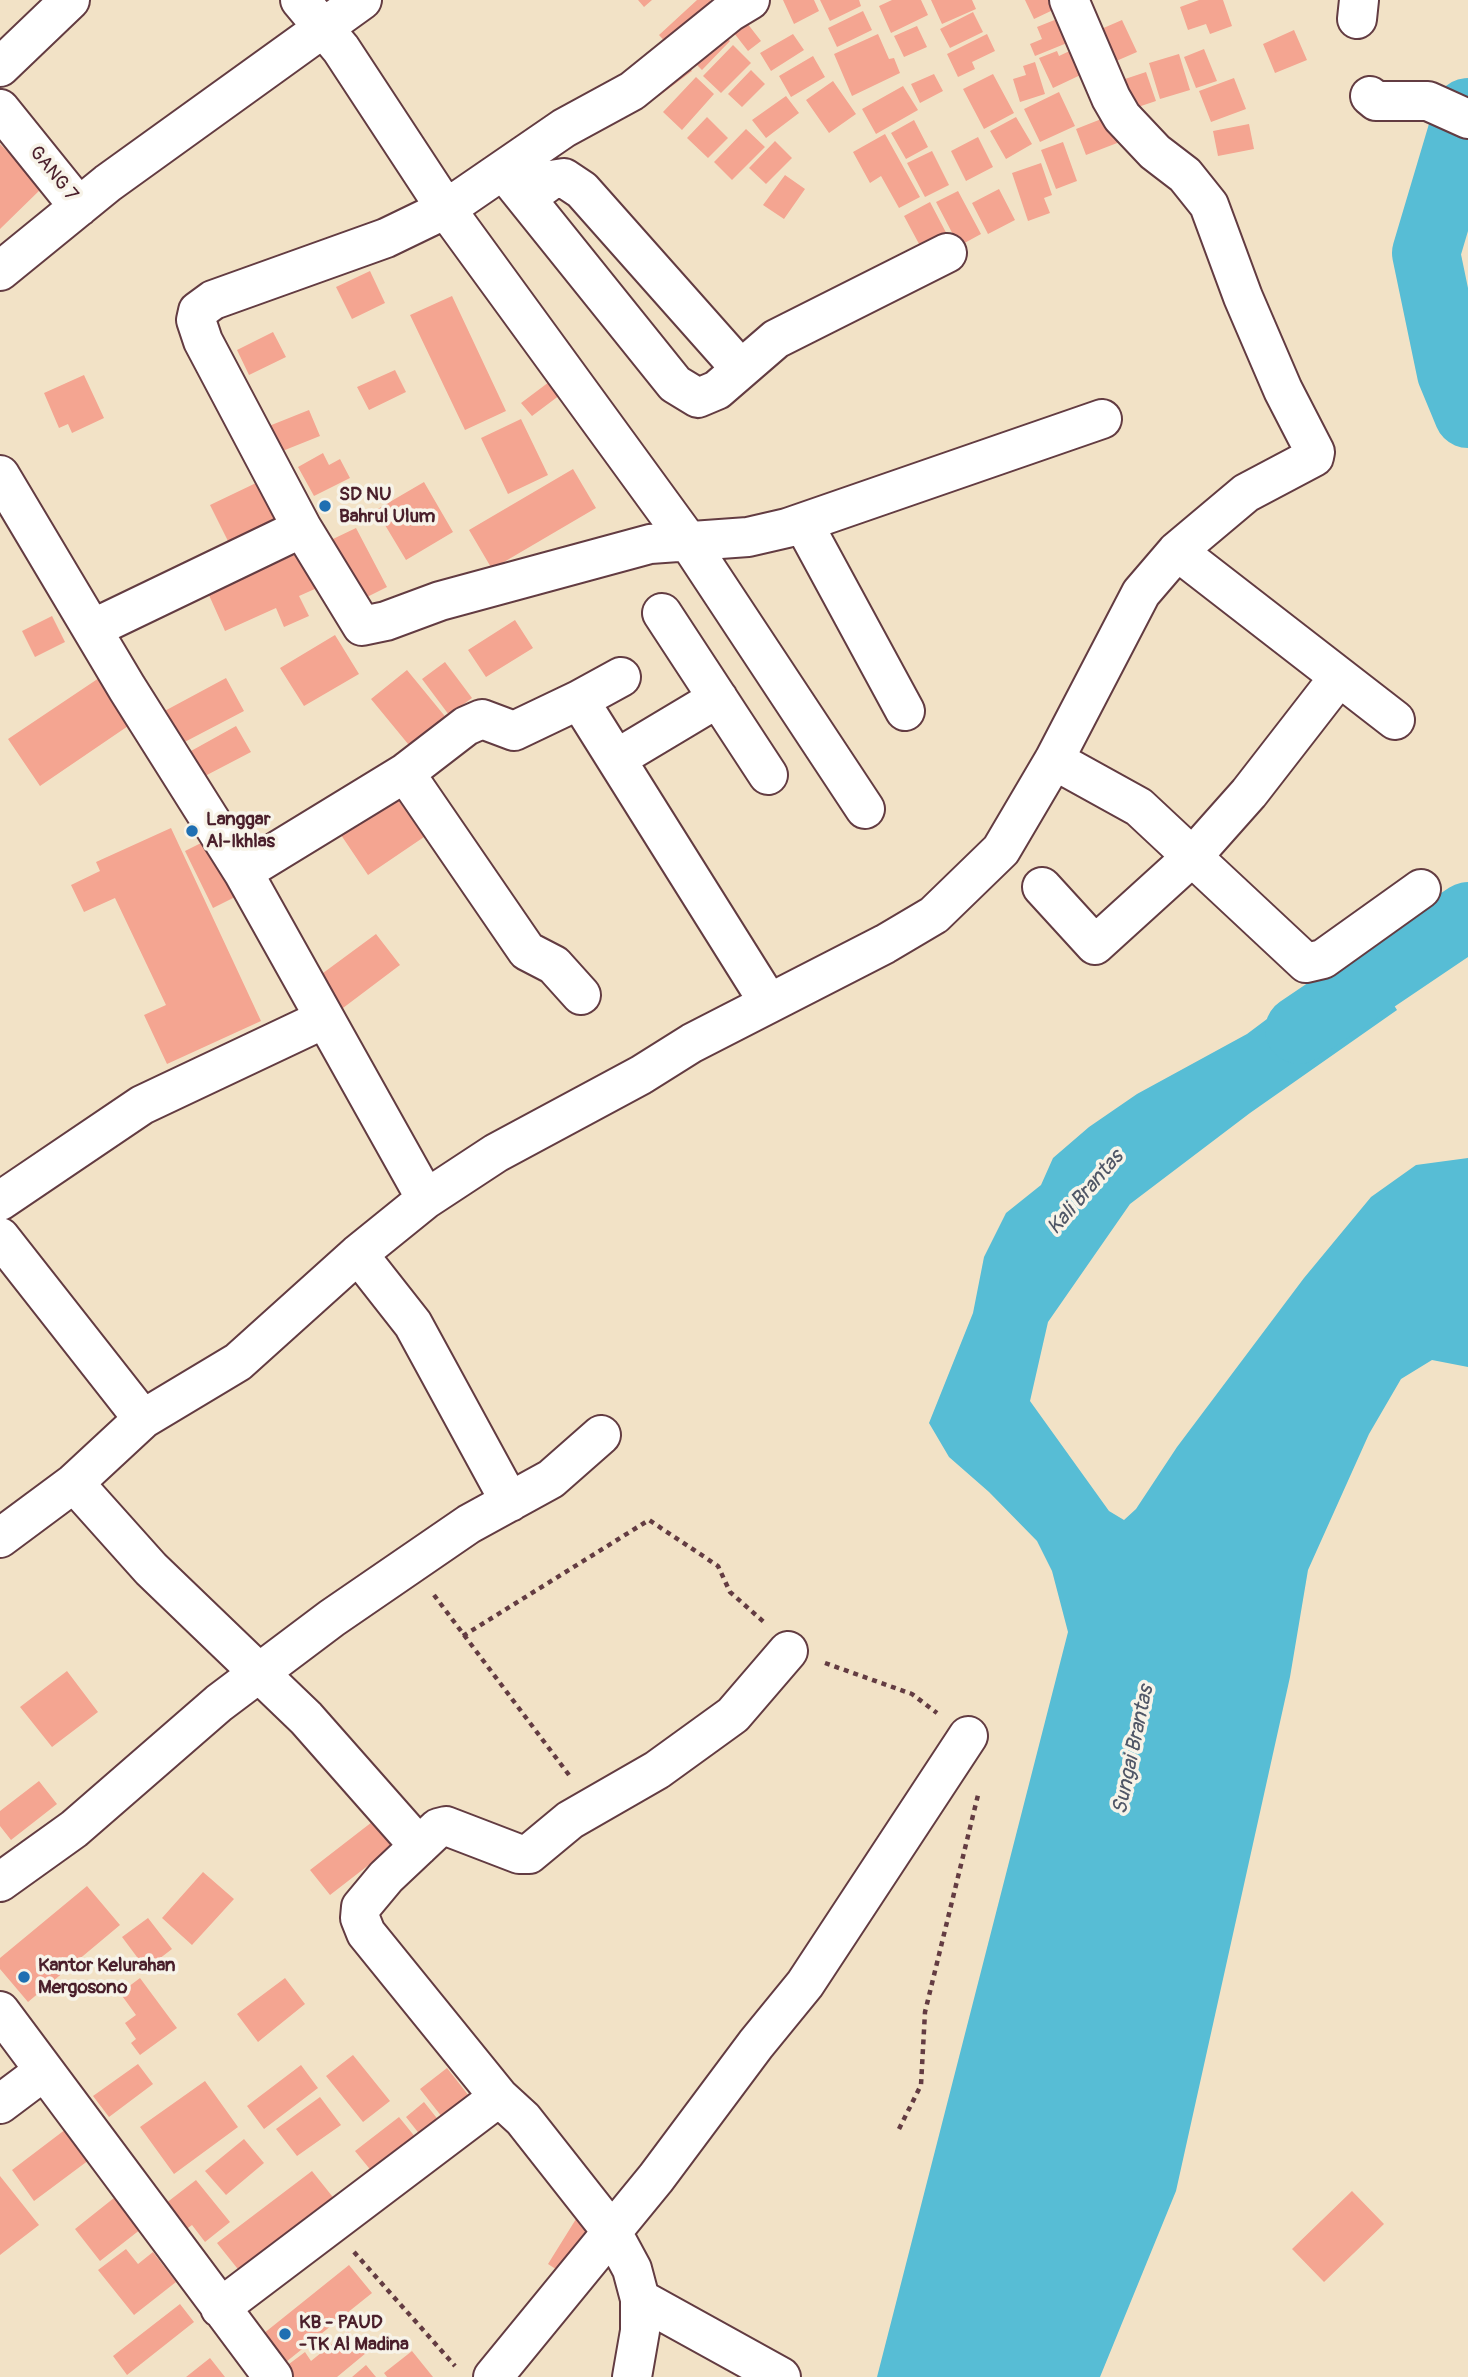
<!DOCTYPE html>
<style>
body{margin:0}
canvas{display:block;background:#f2e2c6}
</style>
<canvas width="1468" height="2377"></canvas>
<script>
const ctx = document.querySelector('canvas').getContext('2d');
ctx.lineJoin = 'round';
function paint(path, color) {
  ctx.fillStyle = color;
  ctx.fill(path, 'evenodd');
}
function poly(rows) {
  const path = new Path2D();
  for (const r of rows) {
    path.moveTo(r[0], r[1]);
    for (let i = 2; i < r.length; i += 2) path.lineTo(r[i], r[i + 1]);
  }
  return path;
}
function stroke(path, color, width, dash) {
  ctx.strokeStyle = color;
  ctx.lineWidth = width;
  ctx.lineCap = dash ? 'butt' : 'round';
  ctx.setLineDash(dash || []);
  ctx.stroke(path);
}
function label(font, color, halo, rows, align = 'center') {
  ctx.font = font + ' Pangolin,sans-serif';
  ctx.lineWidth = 7;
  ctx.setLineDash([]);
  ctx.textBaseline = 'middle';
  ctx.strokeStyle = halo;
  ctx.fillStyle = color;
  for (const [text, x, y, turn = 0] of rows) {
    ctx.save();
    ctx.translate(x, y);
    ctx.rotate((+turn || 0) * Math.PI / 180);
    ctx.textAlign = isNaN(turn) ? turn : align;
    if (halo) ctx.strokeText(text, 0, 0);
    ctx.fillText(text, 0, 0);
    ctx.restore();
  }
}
const water = poly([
 [1359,950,1397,1010,1250,1113,1130,1204,1048,1322,1030,1401,1109,1511,1124,1520,1136,1509,1177,1447,1304,1278,1371,1197,1416,1165,1468,1158,1468,1367,1432,1360,1401,1379,1369,1434,1308,1570,1290,1677,1176,2191,1100,2377,877,2377,1068,1632,1052,1571,1037,1541,989,1492,949,1457,929,1423,973,1313,984,1257,1006,1213,1041,1185,1053,1158,1089,1127,1137,1094,1247,1034]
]);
const river = poly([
 [1468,112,1426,253,1451,373,1468,414],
 [1299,1030,1468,916]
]);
const building = poly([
 [638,0,652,0,644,7],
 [697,0,710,0,722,14,677,55,659,35],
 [783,0,814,0,819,11,794,24],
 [820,0,859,0,861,6,830,21],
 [892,0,921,0,928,15,891,33,879,6],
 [931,0,972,0,976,9,942,24],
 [1025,0,1049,0,1053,10,1034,19],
 [1199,0,1223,0,1232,26,1210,34,1206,24,1188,30,1180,7],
 [863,11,872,30,837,47,828,28],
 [973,12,983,32,950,48,940,29],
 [740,14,761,41,748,51,727,24],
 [1057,19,1067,43,1035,56,1030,44,1042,39,1037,27],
 [1122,20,1137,52,1107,65,1092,33],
 [917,26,927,47,904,57,894,36],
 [718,29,730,41,702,70,690,58],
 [1294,30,1307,60,1275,73,1263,44],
 [793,34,804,50,771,71,760,53],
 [878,34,889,59,894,58,900,73,852,96,834,54],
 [987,34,995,51,972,62,975,69,958,77,947,54],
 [733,45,751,63,721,93,703,76],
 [1078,47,1089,71,1053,88,1039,58,1057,51,1059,56],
 [1204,49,1217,81,1196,88,1184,57],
 [1179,54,1190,90,1160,99,1149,63],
 [813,56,825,77,791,97,779,76],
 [684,62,692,71,659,96,651,86],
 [1035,62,1045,94,1020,102,1013,79,1026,75,1023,66],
 [751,70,765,84,742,107,728,94],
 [1146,72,1156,101,1126,111,1116,82],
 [934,74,943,91,920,103,911,84],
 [993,74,1014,113,984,129,963,89],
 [696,77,714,94,682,130,663,112],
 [1234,78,1246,109,1211,122,1199,91],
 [833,81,856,114,829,133,806,100],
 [903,86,918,110,876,134,862,109],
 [1059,92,1075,126,1040,142,1024,109],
 [786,96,799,113,766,138,752,120],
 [1114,114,1125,140,1086,155,1076,129],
 [707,117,728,138,708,158,687,138],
 [1016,117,1032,144,1006,159,990,131],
 [914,120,928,147,906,159,891,133],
 [1249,124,1254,149,1218,156,1213,131],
 [746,129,765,147,732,180,714,162],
 [885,134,920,197,899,208,881,176,870,183,853,152],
 [978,137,993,167,966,181,951,151],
 [775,141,792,158,766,184,749,168],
 [1063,142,1077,181,1056,189,1041,150],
 [0,144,43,187,0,229],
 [932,151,949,185,925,197,907,163],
 [1041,163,1052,195,1044,198,1050,213,1028,221,1012,173],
 [785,175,805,189,784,219,763,205],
 [999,189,1015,220,988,234,972,203],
 [958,191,981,234,959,246,936,202],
 [930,202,951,242,925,255,904,216],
 [370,271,385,303,352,319,336,287],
 [452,296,506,411,465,430,410,315],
 [273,332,286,357,249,375,237,350],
 [395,370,406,392,369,410,357,387],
 [84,375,104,418,72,433,68,424,59,428,44,393],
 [553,379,564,392,532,416,521,403],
 [309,410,320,436,280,452,269,426],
 [521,419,548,475,508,494,481,438],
 [323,453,329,465,340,459,350,478,314,496,298,467],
 [573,469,596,508,492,569,469,530],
 [424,482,453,532,406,560,376,510],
 [256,483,274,519,228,541,210,505],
 [356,528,387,587,363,599,333,539],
 [301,552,317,588,299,596,309,616,284,627,276,608,225,631,208,593],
 [52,616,65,642,35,657,22,631],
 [515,620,533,648,486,677,468,650],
 [335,635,359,674,304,706,280,668],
 [445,662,472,698,449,715,422,679],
 [407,670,448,720,413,750,371,699],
 [99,678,131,724,40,786,8,739],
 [226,678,244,711,177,746,159,714],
 [236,726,251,752,205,776,191,751],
 [394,794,424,837,368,875,339,832],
 [171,828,261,1021,167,1064,144,1015,166,1005,115,898,84,912,71,885,100,871,96,862],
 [207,840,235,897,213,908,185,851],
 [376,934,400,965,343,1008,319,976],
 [67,1671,98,1712,52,1747,20,1707],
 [39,1781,57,1804,11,1840,0,1826,0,1811],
 [372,1822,392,1847,330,1895,310,1870],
 [203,1872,234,1899,192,1945,162,1918],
 [87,1886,120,1925,28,2002,0,1969,0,1958],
 [148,1918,172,1949,146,1969,122,1937],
 [140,1978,177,2028,140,2055,131,2043,136,2039,125,2023,136,2015,120,1993],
 [285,1978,305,2004,258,2042,237,2014],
 [353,2055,390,2101,363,2122,326,2076],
 [138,2064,153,2084,109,2117,93,2096],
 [301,2065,318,2088,264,2129,247,2106],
 [447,2068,480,2110,453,2131,420,2089],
 [205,2081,238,2127,174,2174,140,2127],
 [320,2097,341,2125,297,2156,276,2129],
 [424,2102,440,2122,421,2136,406,2117],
 [399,2117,416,2138,373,2173,355,2151],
 [66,2129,89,2160,34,2201,12,2170],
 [244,2139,264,2163,226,2195,205,2171],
 [312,2171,340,2206,245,2278,217,2243],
 [0,2176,39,2225,0,2255],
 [196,2180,230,2222,205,2242,192,2225,181,2233,161,2207],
 [124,2190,150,2222,100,2261,75,2229],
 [1352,2191,1384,2224,1324,2282,1292,2249],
 [576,2219,597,2232,568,2277,548,2264],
 [126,2249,138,2264,153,2252,176,2282,134,2315,98,2270],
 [349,2265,372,2293,281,2366,258,2338],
 [180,2304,194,2322,127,2375,113,2356],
 [348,2331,366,2353,337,2377,287,2377,281,2370,305,2352,311,2361],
 [412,2351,433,2377,387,2377,384,2373],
 [210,2358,225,2377,186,2377],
 [366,2365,376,2377,352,2377]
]);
const path = poly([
 [434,1595,569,1775],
 [463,1636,649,1520,718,1566,730,1592,765,1623],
 [825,1663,912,1694,937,1713],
 [899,2129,921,2085,925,2012,978,1795],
 [354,2252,455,2366]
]);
const street = poly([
 [300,0,341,49,446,209,688,541,865,809],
 [750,0,730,12,632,91,564,128,446,209,386,238,213,300,198,311,196,320,203,341,302,528,362,626,386,621,440,601,650,544,748,537,787,528,1102,419],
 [1357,19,1359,0],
 [0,67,70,0],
 [1370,96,1376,101,1428,101,1468,119],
 [0,109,79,207],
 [503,170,675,384,698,398,717,390,776,339,947,253],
 [526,198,551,180,564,178,582,190,740,368],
 [0,271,108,183,362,0],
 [0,475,127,688,243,872,426,1199],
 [803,523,905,711],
 [1177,551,1395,720],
 [662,613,768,775],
 [92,629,302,528],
 [621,677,579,700,769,1003],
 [616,759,718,698],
 [1054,760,1139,807,1306,963,1323,959,1421,889],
 [405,773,527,951,554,965,581,995],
 [243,872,405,773,466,726,482,719,514,731,579,700],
 [1042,887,1095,945,1193,856,1249,793,1339,677],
 [0,1201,142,1105,324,1019],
 [0,1237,143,1419],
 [358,1254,413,1324,510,1502],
 [74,1483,151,1569,306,1718,419,1846],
 [0,1538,74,1483,143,1419,238,1362,358,1254,426,1199,496,1153,641,1075,692,1043,885,944,934,915,1001,850,1054,760,1141,593,1177,551,1246,493,1314,457,1315,452,1283,390,1243,297,1209,205,1185,175,1155,152,1122,117,1111,98,1069,0],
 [0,1882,74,1829,219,1703,332,1618,469,1524,551,1479,601,1435],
 [0,2011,273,2377],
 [0,2104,44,2071],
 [640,2299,781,2377],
 [220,2308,499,2097],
 [493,2377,656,2178,756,2044,805,1984,968,1736],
 [632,2377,640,2331,640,2299,632,2269,612,2232,523,2119,499,2097,366,1933,360,1918,361,1907,386,1877,438,1828,446,1826,519,1854,529,1854,570,1820,657,1770,733,1715,788,1651]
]);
const markers = [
 [325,506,7,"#1f6fb2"],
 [192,831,7,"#1f6fb2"],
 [24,1977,7,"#1f6fb2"],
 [285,2334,7,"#1f6fb2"]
];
const streetNames = [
 ["GANG 7",53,174,51]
];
const poiNames = [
 ["SD NU",339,495],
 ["Bahrul Ulum",339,517],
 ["Langgar",206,820],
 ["Al-Ikhlas",206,842],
 ["Kantor Kelurahan",38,1966],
 ["Mergosono",38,1988],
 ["KB - PAUD",299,2323],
 ["-TK Al Madina",299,2345]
];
const waterNames = [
 ["Kali Brantas",1086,1193,-49],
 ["Sungai Brantas",1134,1750,-78]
];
paint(water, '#57bdd5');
stroke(river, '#57bdd5', 68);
paint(building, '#f4a591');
stroke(street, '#633c42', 42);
stroke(path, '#633c42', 4.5, [5, 5]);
stroke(street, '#fff', 38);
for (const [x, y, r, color] of markers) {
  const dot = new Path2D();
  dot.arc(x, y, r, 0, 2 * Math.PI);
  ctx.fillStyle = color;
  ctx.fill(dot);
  stroke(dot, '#f7f3e8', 2.5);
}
label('19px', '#4a1f2b', '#f7f3e8', streetNames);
label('bold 19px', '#4a1f2b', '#f7f3e8', poiNames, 'left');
label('italic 21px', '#4f5666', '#f7f3e8', waterNames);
</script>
